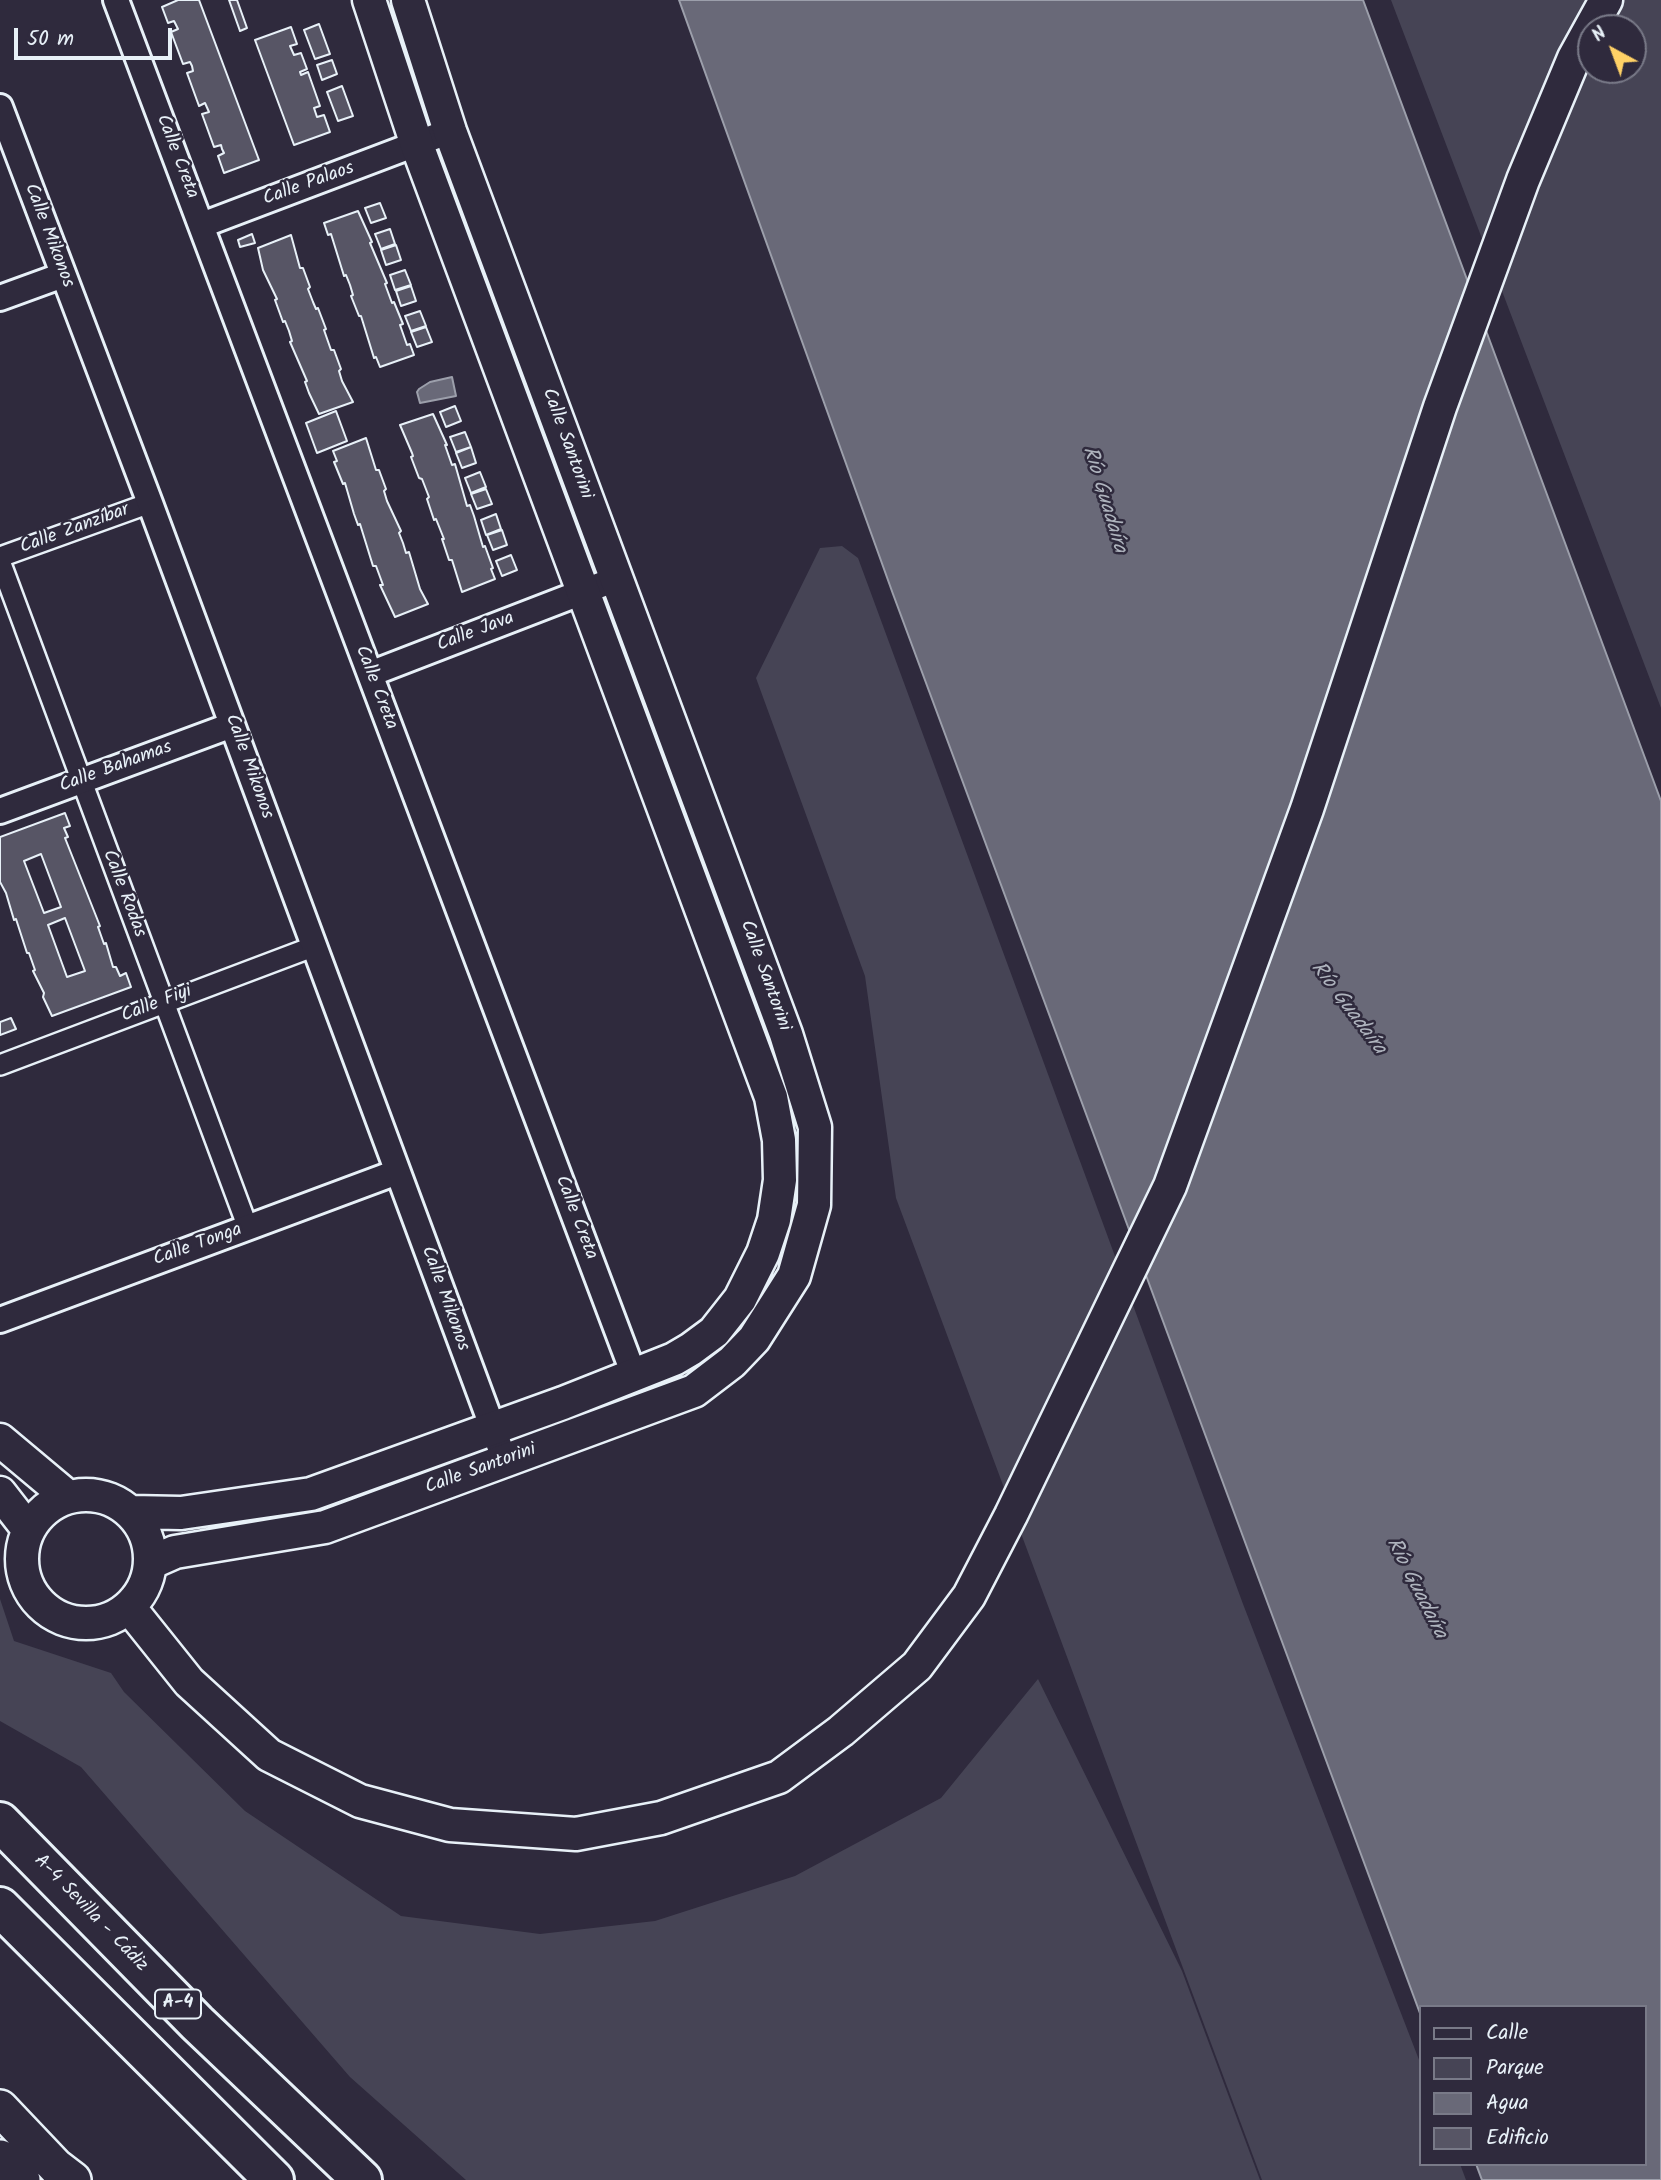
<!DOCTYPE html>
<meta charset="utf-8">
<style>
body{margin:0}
#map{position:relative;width:1661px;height:2180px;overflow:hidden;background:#2f2a3d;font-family:Kalam,sans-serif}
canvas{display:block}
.legend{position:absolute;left:1419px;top:2005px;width:228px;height:161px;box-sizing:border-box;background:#2f2a3d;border:2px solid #797a88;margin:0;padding:9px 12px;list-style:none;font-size:21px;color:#e8f1f8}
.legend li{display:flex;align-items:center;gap:14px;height:35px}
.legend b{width:35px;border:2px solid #797a88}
.north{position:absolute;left:1577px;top:14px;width:70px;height:70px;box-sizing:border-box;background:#2f2a3d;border:2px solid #797a88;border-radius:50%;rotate:319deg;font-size:19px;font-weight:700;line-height:28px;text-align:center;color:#e8f1f8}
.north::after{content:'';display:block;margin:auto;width:24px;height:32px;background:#ffd166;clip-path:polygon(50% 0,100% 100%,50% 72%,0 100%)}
.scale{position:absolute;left:14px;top:28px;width:158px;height:32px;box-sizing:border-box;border:4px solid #e8f1f8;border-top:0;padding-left:9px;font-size:21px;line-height:24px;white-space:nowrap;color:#e8f1f8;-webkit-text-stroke:5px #2f2a3d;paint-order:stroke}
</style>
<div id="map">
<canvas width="1661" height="2180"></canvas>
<ul class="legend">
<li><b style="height:9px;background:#2f2a3d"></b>Calle</li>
<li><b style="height:19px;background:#464455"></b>Parque</li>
<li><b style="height:19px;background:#696978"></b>Agua</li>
<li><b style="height:19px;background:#575565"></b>Edificio</li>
</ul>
<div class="north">N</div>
<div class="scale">50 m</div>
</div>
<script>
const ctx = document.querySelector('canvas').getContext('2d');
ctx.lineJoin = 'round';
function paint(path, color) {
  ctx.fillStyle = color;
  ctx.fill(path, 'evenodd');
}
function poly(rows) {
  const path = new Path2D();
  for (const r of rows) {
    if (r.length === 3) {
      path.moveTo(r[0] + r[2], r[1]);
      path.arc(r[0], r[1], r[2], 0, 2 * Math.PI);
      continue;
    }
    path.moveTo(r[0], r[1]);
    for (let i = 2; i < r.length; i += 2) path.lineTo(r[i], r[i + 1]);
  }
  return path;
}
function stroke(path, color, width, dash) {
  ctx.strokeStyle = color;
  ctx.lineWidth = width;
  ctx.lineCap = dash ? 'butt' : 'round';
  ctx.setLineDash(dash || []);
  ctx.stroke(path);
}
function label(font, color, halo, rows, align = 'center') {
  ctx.font = font + ' Kalam,sans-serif';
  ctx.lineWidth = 5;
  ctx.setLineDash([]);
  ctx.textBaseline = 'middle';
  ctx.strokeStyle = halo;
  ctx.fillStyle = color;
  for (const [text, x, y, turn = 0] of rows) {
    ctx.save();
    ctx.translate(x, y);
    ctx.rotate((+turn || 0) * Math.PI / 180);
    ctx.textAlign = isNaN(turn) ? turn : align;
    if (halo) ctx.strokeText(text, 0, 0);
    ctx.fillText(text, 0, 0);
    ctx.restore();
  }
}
const green = poly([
 [1391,0,1661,0,1661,708],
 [1591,28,1633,28,1633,70,1591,70],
 [842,546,858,558,1243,1604,1421,2065,1421,2164,1460,2164,1466,2180,1262,2180,896,1198,865,976,756,678,820,548],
 [0,1599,14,1641,111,1673,124,1692,245,1811,401,1916,540,1934,655,1921,795,1876,941,1798,1038,1679,1182,1971,1260,2180,466,2180,350,2077,81,1767,0,1721]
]);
const water = poly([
 [679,0,1363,0,1661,801,1661,2180,1482,2180,1476,2164,1645,2164,1645,2007,1421,2007,1421,2016,893,594,679,0],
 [452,377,456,396,420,403,417,392,419,389,430,382,452,377]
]);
const building = poly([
 [178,0,199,0,259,160,224,173,218,156,224,153,222,149,221,145,214,147,202,114,209,112,205,103,199,106,187,73,193,71,192,66,190,62,183,64,171,32,178,29,174,21,168,23,162,7,178,0],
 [229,0,237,0,247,28,240,31,229,0],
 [319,24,330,54,315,59,304,30,319,24],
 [291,27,297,44,290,46,294,55,301,53,307,69,300,72,301,75,308,72,320,106,314,108,317,117,324,115,330,132,294,145,255,40,291,27],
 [332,60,337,74,322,80,317,65,332,60],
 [342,86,353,116,338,121,327,92,342,86],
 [380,203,386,218,371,223,365,208,380,203],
 [358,211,372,242,370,243,387,283,385,284,392,303,394,302,403,324,400,325,407,345,410,344,414,355,380,367,376,357,374,358,361,316,359,316,351,296,353,295,350,285,346,275,344,276,331,234,328,235,324,223,358,211],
 [390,229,395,244,381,249,375,234,390,229],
 [252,234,255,243,240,247,238,240,252,234],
 [291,235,300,268,303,268,310,287,308,289,313,302,316,309,318,308,326,329,324,330,331,350,334,350,341,369,339,371,342,381,353,402,319,414,309,393,305,382,307,381,290,342,292,341,289,331,285,321,283,322,275,300,277,299,263,270,258,248,291,235],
 [396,245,401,260,386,265,381,250,396,245],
 [405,270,411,285,395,290,390,275,405,270],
 [411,286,416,301,401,306,396,291,411,286],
 [420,311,426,326,411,331,405,316,420,311],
 [426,327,432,342,417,347,411,332,426,327],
 [455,406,461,421,446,427,440,412,455,406],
 [336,411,347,441,317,453,306,423,336,411],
 [433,414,447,445,445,445,452,465,455,464,467,506,470,505,474,516,483,547,485,546,493,568,491,569,495,579,462,592,452,560,449,560,442,539,444,539,436,519,434,520,427,499,429,497,422,479,419,478,411,457,413,456,412,453,400,425,433,414],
 [465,432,471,447,456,452,450,437,465,432],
 [366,438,376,470,379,470,386,489,384,491,387,501,401,531,399,533,403,543,406,553,409,552,420,589,428,604,395,617,380,585,383,585,376,566,373,566,360,524,358,525,354,514,345,483,343,484,334,462,337,461,333,451,366,438],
 [471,447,476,463,462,468,456,453,471,447],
 [480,472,486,487,471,493,465,478,480,472],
 [486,489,492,504,477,509,471,494,486,489],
 [496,514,501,529,486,535,481,520,496,514],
 [502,530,507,545,493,550,487,535,502,530],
 [511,555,517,570,502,576,496,561,511,555],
 [65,813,70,826,64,828,68,837,65,838,100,926,98,927,104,944,106,943,113,967,116,967,120,976,126,973,131,987,52,1016,43,997,44,993,33,971,35,970,29,953,27,953,16,919,14,920,6,893,0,882,0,837,65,813],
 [41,854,61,907,44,913,24,861,41,854],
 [65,918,85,971,67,977,48,925,65,918],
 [11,1018,16,1029,0,1035,0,1022,11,1018]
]);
const pedestrian = poly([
 [0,557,150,503],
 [0,561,248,1228],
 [0,1065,315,946]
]);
const minor = poly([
 [116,0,634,1375],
 [0,107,150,503,505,1461],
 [202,225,450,131],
 [0,298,63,275],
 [370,674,616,579],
 [0,811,232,725],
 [0,1320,397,1172]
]);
const tertiary = poly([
 [0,1440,68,1497],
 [0,1493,28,1529],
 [86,1559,64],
 [131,1512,181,1513,311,1494,563,1403,674,1359,691,1349,714,1332,740,1299,763,1253,774,1220,780,1180,779,1140,771,1097,417,145,369,0],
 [150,1563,175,1552,325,1527,694,1391,732,1362,754,1339,794,1276,814,1205,815,1127,786,1034,450,131,408,0],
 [129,1607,189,1682,269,1755,360,1801,450,1825,576,1834,661,1818,779,1777,841,1731,917,1666,969,1596,1011,1515,1170,1186,1307,809,1440,407,1523,180,1574,58,1606,0]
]);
const secondary = poly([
 [0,2108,56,2167,73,2180],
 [0,2158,22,2180]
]);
const motorway = poly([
 [0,1822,197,2023,362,2180],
 [0,1907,274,2180]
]);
const shields = [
 [178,2004,46]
];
const shieldNames = [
 ["A-4",178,2004]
];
const streetNames = [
 ["Calle Creta",176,157,69],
 ["Calle Palaos",309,185,-20],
 ["Calle Mikonos",48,236,69],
 ["Calle Santorini",566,444,70],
 ["Calle Zanzíbar",75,530,-20],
 ["Calle Java",476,633,-21],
 ["Calle Creta",375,688,69],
 ["Calle Mikonos",248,767,70],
 ["Calle Bahamas",116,768,-20],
 ["Calle Rodas",123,894,69],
 ["Calle Santorini",764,976,70],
 ["Calle Fiyi",157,1005,-21],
 ["Calle Creta",575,1218,69],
 ["Calle Tonga",198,1246,-20],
 ["Calle Mikonos",444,1299,70],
 ["Calle Santorini",481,1470,-20],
 ["A-4 Sevilla - Cádiz",90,1914,46]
];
const waterNames = [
 ["Río Guadaíra",1103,500,73],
 ["Río Guadaíra",1347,1009,53],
 ["Río Guadaíra",1415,1589,63]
];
paint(green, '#464455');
paint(water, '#696978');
stroke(water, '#9c9fab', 2);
paint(building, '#575565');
stroke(building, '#e8f1f8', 2);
stroke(pedestrian, '#e8f1f8', 24);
stroke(minor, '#e8f1f8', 30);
stroke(tertiary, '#e8f1f8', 37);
stroke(secondary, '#e8f1f8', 40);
stroke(motorway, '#e8f1f8', 44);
stroke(pedestrian, '#2f2a3d', 19);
stroke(minor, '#2f2a3d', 24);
stroke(tertiary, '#2f2a3d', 32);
stroke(secondary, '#2f2a3d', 35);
stroke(motorway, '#2f2a3d', 38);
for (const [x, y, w] of shields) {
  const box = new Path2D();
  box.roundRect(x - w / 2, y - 14.5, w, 29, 5);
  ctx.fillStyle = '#2f2a3d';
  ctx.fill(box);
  stroke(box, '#e8f1f8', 2);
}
label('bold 18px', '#e8f1f8', null, shieldNames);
label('19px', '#e8f1f8', '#2f2a3d', streetNames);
label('italic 21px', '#afb4be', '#2f2a3d', waterNames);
</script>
